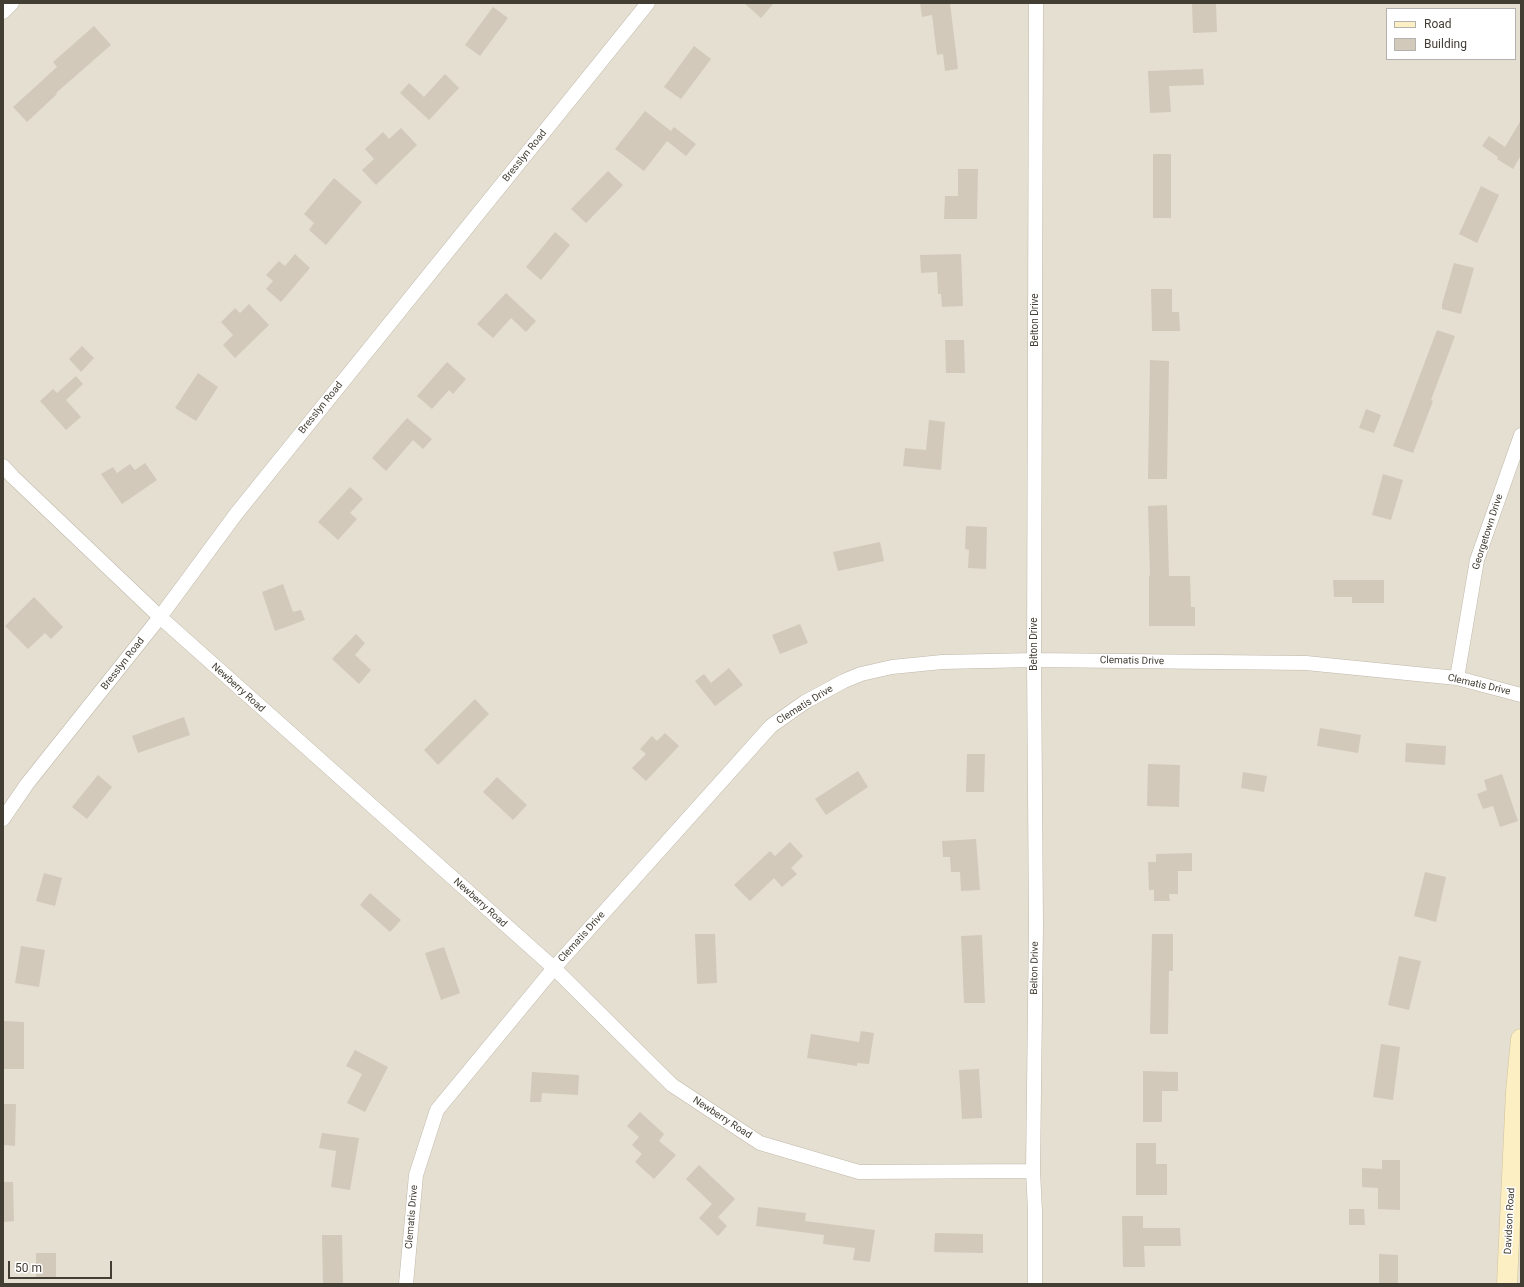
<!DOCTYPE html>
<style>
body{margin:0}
#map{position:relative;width:1524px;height:1287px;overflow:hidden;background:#f1eee4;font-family:Roboto,sans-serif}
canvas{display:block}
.frame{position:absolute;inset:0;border:4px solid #433e34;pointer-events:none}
.legend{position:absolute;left:1386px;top:8px;width:130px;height:52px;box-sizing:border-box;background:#fff;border:1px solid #b4b2ae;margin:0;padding:5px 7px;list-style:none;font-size:12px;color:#433e34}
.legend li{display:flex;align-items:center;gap:8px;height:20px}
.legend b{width:20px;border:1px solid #b4b2ae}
.scale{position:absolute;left:8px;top:1261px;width:104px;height:18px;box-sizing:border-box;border:2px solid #433e34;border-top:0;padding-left:5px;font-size:12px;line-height:14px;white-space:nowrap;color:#433e34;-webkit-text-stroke:3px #fff;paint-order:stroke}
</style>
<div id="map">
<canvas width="1524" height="1287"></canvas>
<div class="frame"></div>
<ul class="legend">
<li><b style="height:5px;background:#fcefc4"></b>Road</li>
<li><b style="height:11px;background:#d2c9ba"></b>Building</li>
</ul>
<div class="scale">50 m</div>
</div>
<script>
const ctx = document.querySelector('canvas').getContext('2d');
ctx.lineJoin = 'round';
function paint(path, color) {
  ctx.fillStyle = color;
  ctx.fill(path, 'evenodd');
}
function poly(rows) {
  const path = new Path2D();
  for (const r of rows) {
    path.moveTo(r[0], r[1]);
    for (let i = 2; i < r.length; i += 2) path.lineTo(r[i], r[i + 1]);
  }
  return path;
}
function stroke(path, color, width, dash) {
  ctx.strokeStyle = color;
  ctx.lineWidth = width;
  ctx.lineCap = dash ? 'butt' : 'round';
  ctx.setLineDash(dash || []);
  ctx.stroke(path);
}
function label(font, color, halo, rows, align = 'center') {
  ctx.font = font + ' Roboto,sans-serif';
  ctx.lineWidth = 3;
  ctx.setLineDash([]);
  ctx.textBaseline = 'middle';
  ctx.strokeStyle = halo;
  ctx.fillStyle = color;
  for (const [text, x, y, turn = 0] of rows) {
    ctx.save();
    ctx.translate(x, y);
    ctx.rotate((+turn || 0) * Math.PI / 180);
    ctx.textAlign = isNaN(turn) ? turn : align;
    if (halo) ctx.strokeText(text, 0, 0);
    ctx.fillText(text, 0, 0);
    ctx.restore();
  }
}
const residential = poly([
 [3,3,1521,3,1521,1284,3,1284],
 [1387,9,1515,9,1515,59,1387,59]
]);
const building = poly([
 [744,3,774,3,761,18],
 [920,3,950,3,958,69,945,71,943,54,937,55,932,15,922,17],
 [1192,3,1216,3,1217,32,1193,33],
 [493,7,508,18,480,56,465,45],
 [94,26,111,45,56,93,57,94,27,122,13,107,57,67,53,62],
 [694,46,711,59,681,99,664,87],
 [1203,69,1204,85,1169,86,1171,112,1150,113,1148,71],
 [445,74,459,88,429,120,400,93,409,83,424,97],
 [645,111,671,131,674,127,696,144,686,156,667,141,644,171,615,149],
 [1521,120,1521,155,1513,169,1497,159,1498,157,1482,146,1489,136,1505,147],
 [401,128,417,145,376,185,362,170,374,159,365,149,383,132,389,139],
 [1153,154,1171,154,1171,218,1153,218],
 [958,169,978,169,977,219,944,219,945,196,958,196],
 [608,171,623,185,586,223,571,209],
 [334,178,362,202,326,245,309,230,314,223,304,214],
 [1481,186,1499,195,1477,243,1459,234],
 [555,232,570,245,541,280,526,267],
 [295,254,310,268,281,302,266,289,273,281,266,275,279,261,285,266],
 [961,254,963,306,942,307,941,294,938,294,937,272,921,273,920,255],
 [1454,263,1474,268,1461,314,1442,309,1442,304],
 [1151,289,1172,289,1172,312,1179,312,1180,331,1152,331],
 [506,293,536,321,526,332,511,318,493,338,477,324],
 [249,304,269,325,235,358,223,345,233,335,221,322,235,308,240,313],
 [1437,330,1455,336,1431,400,1433,401,1413,453,1393,446],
 [945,340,964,340,965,373,946,373],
 [82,346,94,358,81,372,69,359],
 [1150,360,1169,361,1167,479,1148,479],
 [447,362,466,379,453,394,449,390,432,409,417,396],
 [198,373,218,387,196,421,175,408],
 [76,376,83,384,66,400,81,417,66,430,40,401,53,389,57,393],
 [1366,409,1381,415,1374,433,1359,428],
 [407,418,432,439,423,449,413,440,386,471,372,458],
 [929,420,945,422,941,470,903,466,905,448,926,450],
 [145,463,157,480,122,504,101,474,113,467,117,473,130,464,135,470],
 [1383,474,1403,480,1391,520,1372,515],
 [350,487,363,499,350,513,357,519,338,540,318,522],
 [1167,505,1169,576,1190,576,1191,607,1195,607,1195,626,1149,626,1149,576,1150,576,1148,506],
 [966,526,987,527,986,569,968,568,969,550,965,549],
 [880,542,884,561,838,571,833,552],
 [1333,580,1384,580,1384,603,1352,603,1352,597,1334,597],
 [283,584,293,612,301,610,305,620,275,631,262,592],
 [34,597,63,627,51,639,45,633,28,649,5,626],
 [800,624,808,643,780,654,772,635],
 [356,634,365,643,355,655,371,670,359,684,332,659],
 [729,668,743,685,715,706,695,681,704,674,711,683],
 [475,699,489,714,438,765,424,750],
 [184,717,190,735,138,753,132,736],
 [1320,728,1361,735,1358,753,1317,746],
 [665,733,679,746,646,781,632,768,646,754,640,749,652,736,657,741],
 [1406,743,1446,746,1445,765,1405,762],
 [967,754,985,754,984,792,966,792],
 [1148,764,1180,765,1179,807,1147,806],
 [858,771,868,787,826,815,815,799],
 [1243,772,1267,776,1264,792,1241,788],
 [1502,774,1518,821,1500,827,1493,806,1483,809,1477,794,1487,790,1484,780],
 [98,775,112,787,87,819,72,807],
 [497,777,527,805,513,820,483,792],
 [976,839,980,890,961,891,960,872,951,872,950,857,943,857,942,841],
 [790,842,803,856,791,868,797,874,782,887,774,878,750,901,734,885,770,851,775,856],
 [1192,853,1192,871,1178,871,1178,894,1169,894,1170,901,1154,901,1154,890,1149,890,1148,862,1156,862,1156,854],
 [1425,872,1446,877,1436,922,1414,916],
 [44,873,62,878,55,906,36,901],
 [370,893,401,920,390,932,360,905],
 [695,934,715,934,717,983,697,984],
 [1152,934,1173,934,1173,971,1169,971,1168,1034,1150,1034],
 [982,935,985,1003,964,1003,961,936],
 [21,946,45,950,39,987,15,983],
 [444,947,460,993,441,1000,425,953],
 [1399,956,1421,961,1409,1010,1388,1005],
 [4,1021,24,1022,24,1069,4,1069],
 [861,1031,874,1033,869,1064,857,1063,857,1066,807,1058,811,1034,859,1042],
 [1381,1044,1400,1047,1393,1100,1373,1097],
 [355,1050,388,1067,365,1112,347,1103,362,1074,346,1066],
 [979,1069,982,1118,962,1119,959,1070],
 [1143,1071,1178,1072,1178,1091,1162,1091,1162,1122,1143,1122],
 [532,1072,579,1075,578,1095,542,1093,541,1102,530,1102],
 [3,1104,16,1104,15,1146,3,1145],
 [640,1112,664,1134,659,1141,676,1155,654,1179,635,1162,642,1154,632,1145,639,1137,627,1126],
 [322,1133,359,1138,350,1190,331,1187,336,1151,319,1148],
 [1136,1143,1156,1143,1156,1164,1167,1164,1167,1195,1136,1195],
 [1382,1160,1400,1160,1400,1210,1378,1209,1378,1188,1362,1187,1362,1168,1382,1169],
 [699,1165,735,1199,718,1217,727,1226,718,1236,699,1218,712,1204,686,1179],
 [3,1182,13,1182,14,1221,3,1222],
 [758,1207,806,1213,805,1221,875,1230,870,1262,853,1260,855,1248,823,1244,824,1235,756,1226],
 [1349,1209,1364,1209,1365,1225,1349,1225],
 [1122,1216,1143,1216,1143,1228,1180,1228,1181,1246,1144,1246,1145,1267,1123,1267],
 [935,1233,983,1234,983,1253,934,1252],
 [322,1235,342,1235,343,1284,323,1284],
 [36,1253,56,1253,56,1278,36,1278],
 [1379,1254,1398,1255,1398,1284,1379,1284]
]);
const street = poly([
 [3,12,12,3],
 [3,466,13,477,160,617,554,968,672,1085,760,1143,859,1172,1033,1171],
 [1457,678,1477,560,1521,435],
 [3,819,27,784,160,617,236,514,648,3],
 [406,1284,416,1175,437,1110,554,968,771,726,805,702,844,681,861,674,892,667,942,662,1034,660,1306,663,1457,678,1521,695],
 [1035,1284,1035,1211,1033,1171,1036,925,1034,660,1036,3]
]);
const secondary = poly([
 [1507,1284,1516,1092,1521,1039]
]);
const streetNames = [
 ["Bresslyn Road",525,156,-51],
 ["Belton Drive",1035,320,-90],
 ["Bresslyn Road",321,408,-51],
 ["Georgetown Drive",1488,532,-72],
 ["Belton Drive",1034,644,-90],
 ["Clematis Drive",1132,661,1],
 ["Bresslyn Road",123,664,-52],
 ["Clematis Drive",1479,685,13],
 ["Newberry Road",238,688,42],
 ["Clematis Drive",805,705,-32],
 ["Newberry Road",480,903,42],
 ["Clematis Drive",582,937,-48],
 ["Belton Drive",1035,968,-89],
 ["Newberry Road",722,1118,33],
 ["Clematis Drive",412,1217,-85],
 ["Davidson Road",1510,1221,-87]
];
paint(residential, '#e5dfd2');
paint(building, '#d2c9ba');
stroke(street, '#bfb8aa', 15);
stroke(secondary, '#d3c398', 21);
stroke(street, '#fff', 14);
stroke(secondary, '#fcefc4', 20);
label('10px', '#433e34', '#fff', streetNames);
</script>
